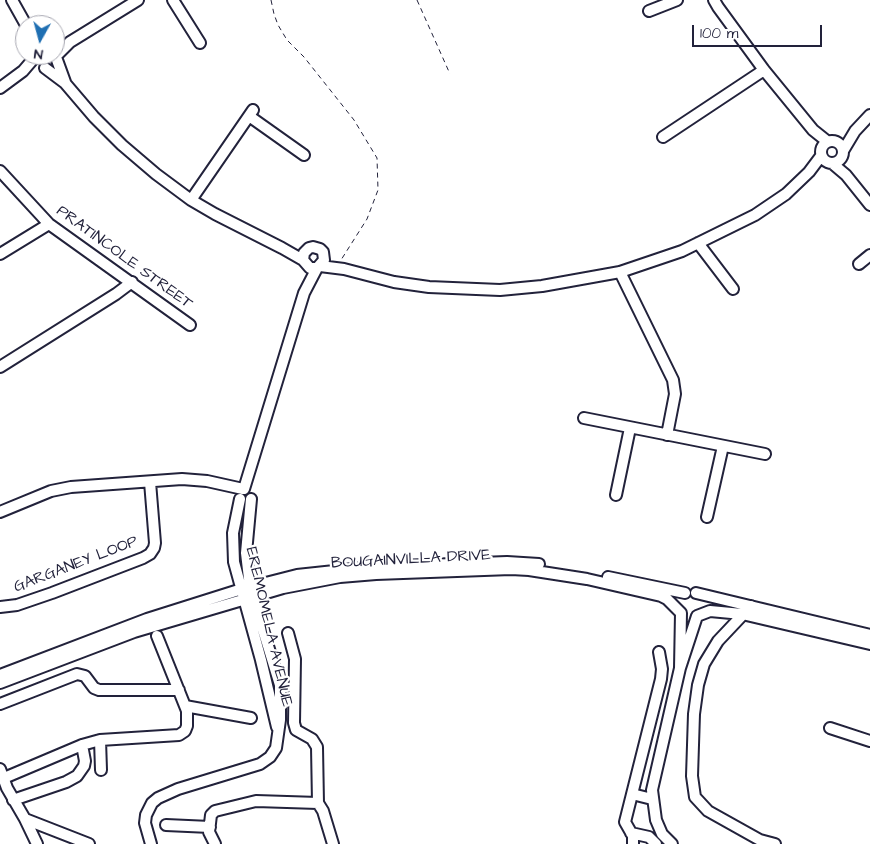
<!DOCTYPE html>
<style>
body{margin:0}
#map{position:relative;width:870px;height:844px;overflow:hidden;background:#fff;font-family:"Architects Daughter",sans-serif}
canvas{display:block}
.north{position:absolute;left:15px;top:15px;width:50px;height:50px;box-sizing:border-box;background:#fff;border:1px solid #a7a7b1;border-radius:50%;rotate:187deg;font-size:14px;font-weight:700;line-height:20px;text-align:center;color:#22223b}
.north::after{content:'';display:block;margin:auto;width:18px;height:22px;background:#1f6fb2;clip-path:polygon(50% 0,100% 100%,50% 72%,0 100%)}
.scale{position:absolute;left:692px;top:25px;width:130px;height:22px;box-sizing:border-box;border:2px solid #22223b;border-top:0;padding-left:6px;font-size:15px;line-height:18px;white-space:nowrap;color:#22223b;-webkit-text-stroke:4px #fff;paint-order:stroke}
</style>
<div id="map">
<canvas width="870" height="844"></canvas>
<div class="north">N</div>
<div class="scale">100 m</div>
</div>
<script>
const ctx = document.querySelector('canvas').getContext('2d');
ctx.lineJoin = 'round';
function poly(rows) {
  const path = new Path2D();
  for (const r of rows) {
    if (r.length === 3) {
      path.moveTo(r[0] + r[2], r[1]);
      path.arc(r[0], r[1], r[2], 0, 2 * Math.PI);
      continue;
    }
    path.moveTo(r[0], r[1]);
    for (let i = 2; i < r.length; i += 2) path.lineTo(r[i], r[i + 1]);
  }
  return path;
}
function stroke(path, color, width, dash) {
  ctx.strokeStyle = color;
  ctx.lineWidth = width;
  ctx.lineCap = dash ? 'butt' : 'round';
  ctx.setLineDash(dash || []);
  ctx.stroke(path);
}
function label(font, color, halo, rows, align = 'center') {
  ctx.font = font + ' "Architects Daughter",sans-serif';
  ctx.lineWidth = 4.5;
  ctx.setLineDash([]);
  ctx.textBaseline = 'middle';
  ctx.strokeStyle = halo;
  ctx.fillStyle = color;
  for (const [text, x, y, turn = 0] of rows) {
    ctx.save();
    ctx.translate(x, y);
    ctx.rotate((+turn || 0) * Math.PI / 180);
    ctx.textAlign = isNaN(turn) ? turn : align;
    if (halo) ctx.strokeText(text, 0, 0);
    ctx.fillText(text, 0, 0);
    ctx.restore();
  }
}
const path = poly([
 [271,0,274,14,278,25,287,40,304,57,354,120,377,158,378,190,367,219,341,260],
 [417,0,450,74]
]);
const minor = poly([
 [12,0,26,25],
 [173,0,200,43],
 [714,0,718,7,764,70,813,130,828,142],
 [649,11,677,0],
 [58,54,70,42,138,0],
 [57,60,65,82],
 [45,68,65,83,94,117,122,145,156,174,191,200,215,214,282,248,303,260],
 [0,88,23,71,35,57],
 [249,116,304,155],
 [663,137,764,70],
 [832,152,11],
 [843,151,855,131,870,115],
 [833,164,846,175,870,205],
 [0,171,49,224,190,325],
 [191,200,253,110],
 [698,243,733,289],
 [0,254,49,224],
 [859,264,870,255],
 [320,266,344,269,394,282,429,287,500,290,542,286,620,272,682,251,755,215,786,194,809,172,821,156],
 [620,272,673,380,675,394,667,435],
 [0,367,116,294,132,282],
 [584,418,765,454],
 [244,489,304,293,317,268,324,260,323,252,320,249,313,247,309,248,304,253,303,260,310,268,317,268],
 [616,495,630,428],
 [240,499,233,533,234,562,261,660,277,727],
 [0,512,51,491,71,487,182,479,207,481,243,489],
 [707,517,723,446],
 [608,577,685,593],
 [696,593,870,635],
 [751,606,718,641,704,664,698,685,694,714,692,776,695,797,708,811,760,840,775,844],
 [0,607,17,605,52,593,143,558,150,554,154,548,155,543,150,482],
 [288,633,295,659,294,723,296,730,312,739,317,747,318,803,323,811,333,844],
 [0,675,147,619,242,589,297,575,372,567,507,562,539,564],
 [0,683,134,632,283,588,340,577,376,574,511,569,529,570,587,579,661,596,667,599,681,613,680,668],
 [0,704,77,674,85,676,94,688,99,690,179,690],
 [185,706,251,718],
 [830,728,870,741],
 [100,740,101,770],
 [0,769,7,788,25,819,89,844],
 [4,778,82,745,100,740,179,735,185,731,187,726,187,711,157,636],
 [632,794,652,799],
 [13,800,66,782,77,776,84,766,85,761,82,745],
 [25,819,37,844],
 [166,825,210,827],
 [631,833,649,837,656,844],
 [151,844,145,823,146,815,152,803,158,798,178,789,260,764,270,757,276,748,280,720,280,685,250,587,246,553,251,499],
 [215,844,209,832,211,815,215,811,256,801,318,803],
 [633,844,633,836,625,822,661,679,662,669,659,652],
 [672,844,662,834,656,820,652,790,680,668,697,616,710,611,742,614,870,644]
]);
const streetNames = [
 ["PRATINCOLE STREET",124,258,36],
 ["BOUGAINVILLA DRIVE",411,560,-3],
 ["GARGANEY LOOP",76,565,-21],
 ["EREMOMELA AVENUE",268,627,77]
];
stroke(minor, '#22223b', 14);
stroke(path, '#22223b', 1, [5, 4]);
stroke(minor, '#fff', 10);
label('16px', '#22223b', '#fff', streetNames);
</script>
